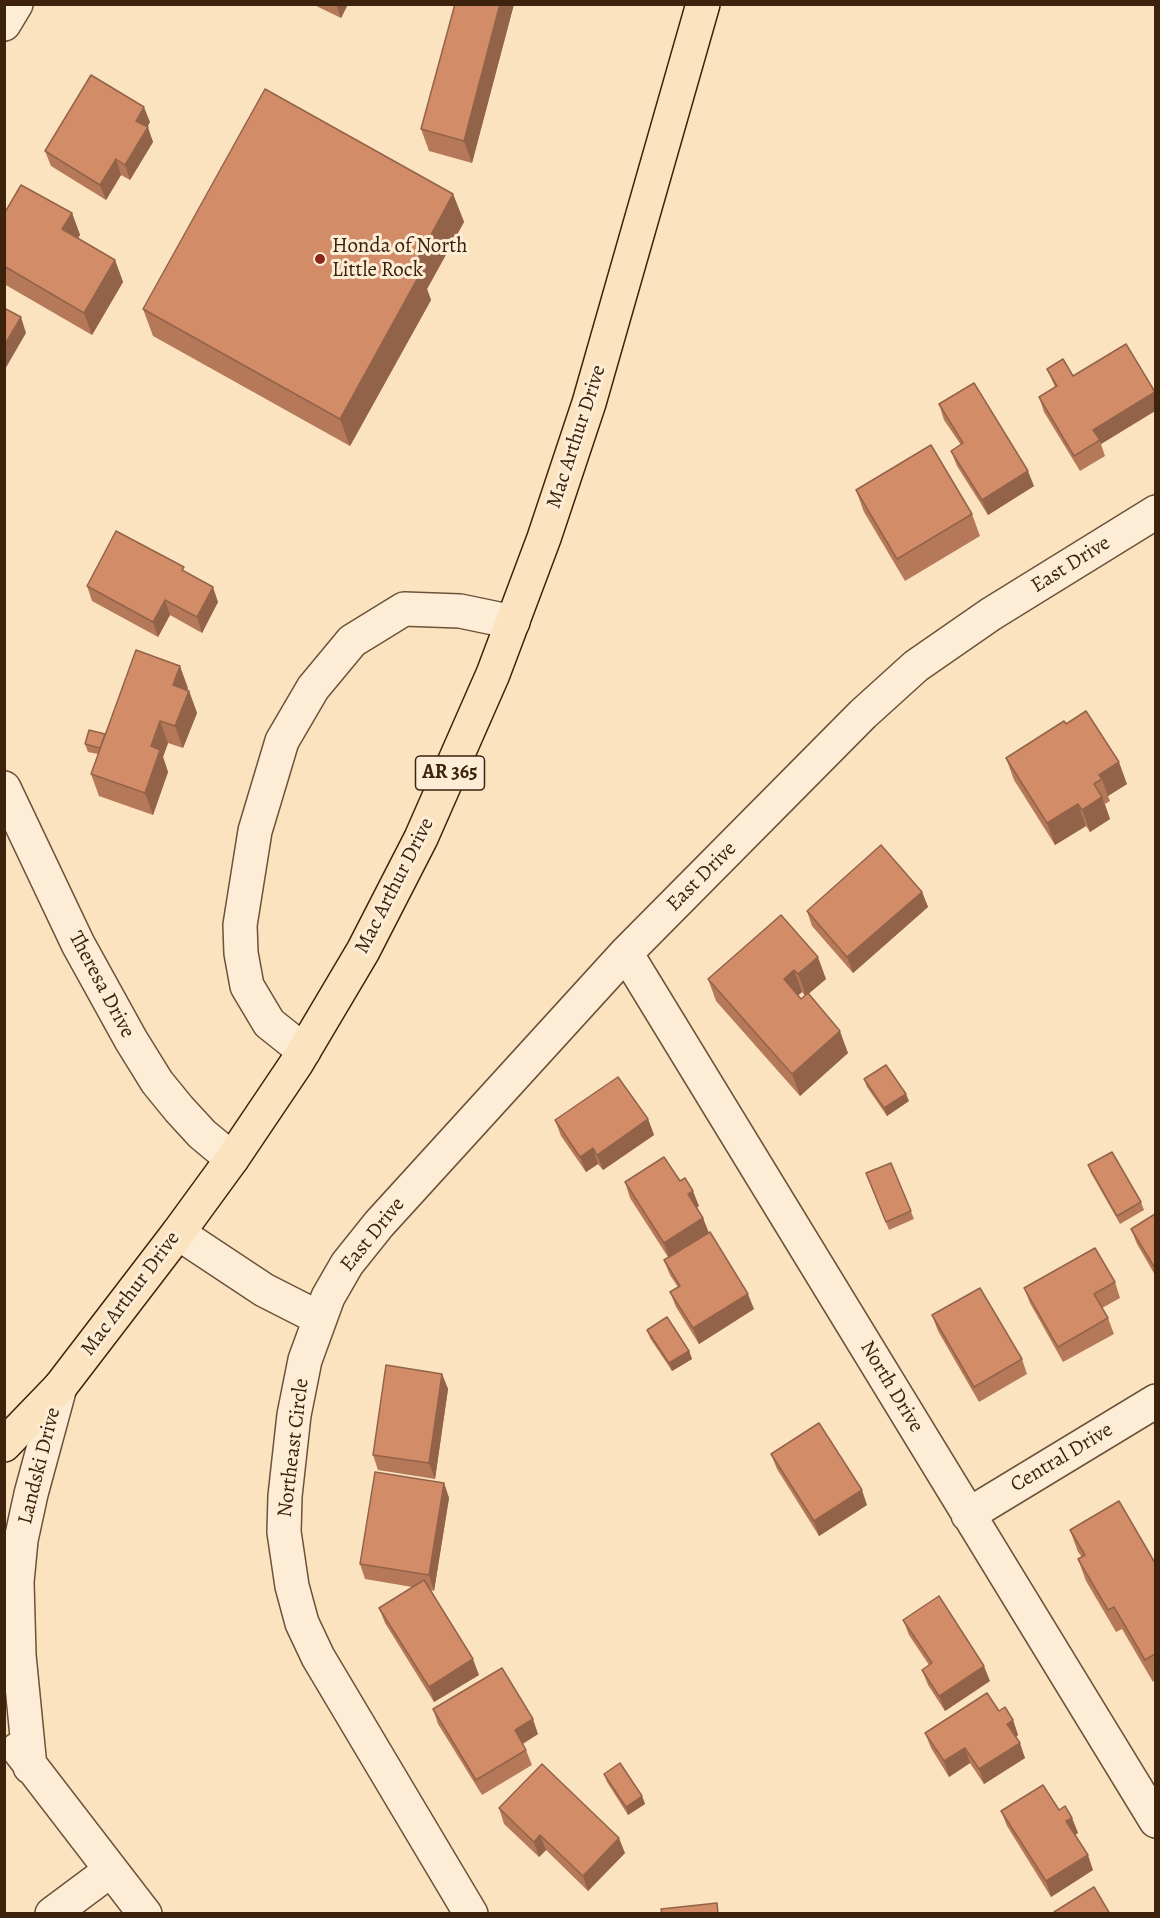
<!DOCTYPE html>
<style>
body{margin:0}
#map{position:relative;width:1160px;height:1918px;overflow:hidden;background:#fce3c0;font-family:Alegreya,serif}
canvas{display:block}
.frame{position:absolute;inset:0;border:6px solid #3d220c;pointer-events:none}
</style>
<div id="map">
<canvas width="1160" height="1918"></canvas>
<div class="frame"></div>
</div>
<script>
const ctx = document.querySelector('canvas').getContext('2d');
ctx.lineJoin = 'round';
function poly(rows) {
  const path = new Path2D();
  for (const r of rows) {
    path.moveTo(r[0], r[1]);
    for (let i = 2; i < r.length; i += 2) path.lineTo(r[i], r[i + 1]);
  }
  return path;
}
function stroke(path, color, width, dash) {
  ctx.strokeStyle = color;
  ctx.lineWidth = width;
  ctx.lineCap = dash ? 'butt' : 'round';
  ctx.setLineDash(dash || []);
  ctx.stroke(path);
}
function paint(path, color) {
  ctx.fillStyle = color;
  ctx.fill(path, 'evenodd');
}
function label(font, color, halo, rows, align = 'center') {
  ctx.font = font + ' Alegreya,serif';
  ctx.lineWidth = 6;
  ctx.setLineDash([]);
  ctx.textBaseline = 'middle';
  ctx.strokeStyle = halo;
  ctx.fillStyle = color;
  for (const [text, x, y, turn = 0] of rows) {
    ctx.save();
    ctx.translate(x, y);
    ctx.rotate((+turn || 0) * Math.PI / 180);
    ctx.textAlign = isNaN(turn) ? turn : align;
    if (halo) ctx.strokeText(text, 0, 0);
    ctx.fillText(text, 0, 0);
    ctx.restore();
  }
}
const minor = poly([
 [4,24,16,4],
 [4,788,78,944,131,1040,157,1082,179,1109,202,1134,232,1159],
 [626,953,1156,1821],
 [304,1051,269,1023,247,986,241,953,240,925,255,831,282,741,313,688,352,641,404,609,460,611,513,622],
 [178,1233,264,1290,319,1318],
 [968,1515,1156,1401],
 [18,1749,145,1914],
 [30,1767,19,1655,17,1582,21,1540,31,1494,60,1387],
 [52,1914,111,1870],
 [471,1914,318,1657,302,1623,292,1586,284,1532,285,1496,294,1415,305,1360,328,1297,347,1264,379,1224,626,953,863,714,916,666,991,614,1156,512]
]);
const major = poly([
 [4,1445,60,1387,178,1233,232,1159,296,1064,363,951,421,838,493,674,544,538,589,403,703,4]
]);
const wall = poly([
 [312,4,348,4,341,18],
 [455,4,514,4,472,163,429,151,421,129],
 [150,122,147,127,153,142,130,180,121,175,106,200,51,166,45,151],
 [453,194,464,222,427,289,431,300,350,446,153,336,143,309],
 [72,213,80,235,78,238,115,260,123,282,92,335,4,284,4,214],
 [1047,369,1073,376,1155,392,1155,411,1101,444,1105,456,1080,471,1044,412,1039,397,1055,387],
 [939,404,1034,486,988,515,957,466,951,451,961,445,944,420],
 [856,490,972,514,980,536,905,581,864,512],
 [186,572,218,602,202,633,170,615,158,637,92,601,87,586],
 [188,688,187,690,189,691,197,713,183,748,168,743,163,757,168,772,153,815,99,796,91,774,98,754,88,752,85,744,105,734],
 [1066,724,1127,784,1108,796,1110,801,1105,804,1110,819,1090,832,1086,826,1055,845,1014,780,1006,758],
 [922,892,928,907,853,973,812,926,807,911],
 [781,915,826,979,808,994,848,1053,800,1096,716,1001,708,979],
 [802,992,805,996,801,999,798,995],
 [864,1079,909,1101,887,1116,867,1087],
 [648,1119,654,1135,603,1170,598,1164,586,1172,561,1136,555,1120],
 [891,1163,914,1219,889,1230,866,1173],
 [1088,1165,1141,1202,1144,1210,1120,1224,1091,1173],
 [680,1181,699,1206,696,1208,703,1218,708,1233,754,1309,699,1344,676,1307,670,1292,678,1287,670,1275,664,1260,668,1257,630,1198,625,1182],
 [1155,1214,1155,1275,1137,1244,1131,1229],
 [1115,1282,1120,1298,1102,1308,1108,1318,1114,1334,1063,1362,1030,1303,1024,1288],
 [932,1315,1022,1359,1027,1374,979,1402,938,1331],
 [647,1330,689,1351,692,1359,672,1371,650,1338],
 [442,1374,448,1389,435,1479,378,1470,373,1455],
 [771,1454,867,1505,819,1536,777,1469],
 [444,1483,449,1498,434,1591,431,1590,479,1675,434,1702,385,1623,379,1608,412,1587,365,1579,360,1564],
 [1070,1530,1155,1563,1155,1680,1153,1682,1122,1629,1116,1632,1086,1581,1078,1559,1082,1557,1078,1552],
 [903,1620,990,1681,945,1711,928,1685,922,1670,929,1665,909,1635],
 [433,1709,538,1734,523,1744,526,1750,532,1765,482,1795,438,1724],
 [999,1711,1013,1720,1018,1735,1016,1737,1025,1758,984,1784,970,1763,949,1777,931,1748,925,1733],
 [604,1774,642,1796,645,1804,628,1815,607,1782],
 [499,1808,625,1853,588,1891,546,1850,539,1857,504,1824],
 [1001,1811,1072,1818,1078,1833,1075,1835,1093,1870,1051,1897,1007,1826]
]);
const shadedWall = poly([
 [336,4,348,4,341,18],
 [500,4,514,4,472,163,464,141],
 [144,107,150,122,142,136,136,121],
 [148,127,153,142,130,180,125,165],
 [116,159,121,175,106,200,100,185],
 [453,194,464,222,427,289,431,300,350,446,340,419,413,268],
 [72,213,80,235,70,251,62,229],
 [115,260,123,282,92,335,84,313],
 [21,317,26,333,4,371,4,346],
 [1155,392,1155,411,1101,444,1093,430],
 [1028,471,1034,486,988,515,982,500],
 [213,587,218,602,202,633,197,617],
 [165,600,170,615,158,637,153,622],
 [180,666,188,688,181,707,173,685],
 [189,691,197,713,183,748,175,726],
 [160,721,168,743,163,757,168,772,153,815,145,793,151,746],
 [1119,762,1127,784,1108,796,1102,779,1099,775],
 [1102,797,1110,819,1090,832,1082,810],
 [1078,804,1086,826,1055,845,1047,823],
 [922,892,928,907,853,973,847,957],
 [818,957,826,979,806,996,798,974],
 [794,970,802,992,792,1001,784,979],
 [840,1031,848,1053,800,1096,792,1074],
 [906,1094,909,1101,887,1116,884,1108],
 [648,1119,654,1135,603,1170,597,1155],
 [593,1148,598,1164,586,1172,580,1157],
 [693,1191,699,1206,693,1210,688,1194],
 [703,1218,709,1233,669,1258,664,1243],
 [748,1294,754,1309,699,1344,693,1328],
 [689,1351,692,1359,672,1371,669,1363],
 [442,1374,448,1389,435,1479,429,1463],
 [444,1483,449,1498,434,1591,429,1575],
 [862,1490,867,1505,819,1536,814,1521],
 [473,1659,479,1675,434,1702,429,1687],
 [984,1666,990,1681,945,1711,939,1696],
 [533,1719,538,1734,520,1745,515,1730],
 [1013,1720,1018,1735,1013,1739,1007,1724],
 [1020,1743,1025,1758,984,1784,979,1769],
 [965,1748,970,1763,949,1777,944,1761],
 [642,1796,645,1804,628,1815,626,1807],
 [1072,1818,1078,1833,1072,1837,1066,1821],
 [540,1835,546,1850,539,1857,534,1842],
 [619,1838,625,1853,588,1891,583,1876],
 [1088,1855,1093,1870,1051,1897,1046,1881]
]);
const building = poly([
 [455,4,500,4,464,141,421,129,455,4],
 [91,75,144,107,136,121,148,127,125,165,116,159,100,185,45,151,91,75],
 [265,89,453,194,413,268,421,272,340,419,143,309,265,89],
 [21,185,72,213,62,229,115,260,84,313,4,266,4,214,21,185],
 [4,308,21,317,4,346,4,308],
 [1126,344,1155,392,1093,430,1100,440,1074,456,1039,397,1057,386,1047,369,1063,359,1073,376,1126,344],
 [974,383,1028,471,982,500,951,451,963,443,939,404,974,383],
 [931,445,972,514,897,559,856,490,931,445],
 [116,531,184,567,182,570,213,587,197,617,165,600,153,622,87,586,116,531],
 [136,650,180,666,173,685,189,691,175,726,160,721,151,746,160,750,145,793,91,774,136,650],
 [1086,711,1119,762,1099,775,1102,779,1094,784,1102,797,1082,810,1078,804,1047,823,1006,758,1064,721,1066,724,1086,711],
 [89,730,105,734,100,748,85,744,89,730],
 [881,845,922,892,847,957,807,911,881,845],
 [781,915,818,957,798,974,794,970,784,979,801,999,808,993,840,1031,792,1074,708,979,781,915],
 [886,1065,906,1094,884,1108,864,1079,886,1065],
 [618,1077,648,1119,597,1155,593,1148,580,1157,555,1120,618,1077],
 [1112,1152,1141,1202,1117,1216,1088,1165,1112,1152],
 [664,1157,680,1181,685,1178,693,1191,688,1194,703,1218,664,1243,625,1182,664,1157],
 [891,1163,911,1211,886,1222,866,1173,891,1163],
 [1155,1214,1155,1268,1131,1229,1155,1214],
 [710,1232,748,1294,693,1328,670,1292,680,1286,664,1260,710,1232],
 [1095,1248,1115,1282,1094,1294,1108,1318,1058,1347,1024,1288,1095,1248],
 [980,1288,1022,1359,974,1387,932,1315,980,1288],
 [667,1317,689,1351,669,1363,647,1330,667,1317],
 [386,1365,442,1374,429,1463,373,1455,386,1365],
 [819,1423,862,1490,814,1521,771,1454,819,1423],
 [375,1472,444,1483,429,1575,360,1564,375,1472],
 [1119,1501,1155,1563,1155,1654,1145,1660,1114,1607,1108,1610,1078,1559,1085,1555,1070,1530,1119,1501],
 [424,1580,473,1659,429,1687,379,1608,424,1580],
 [939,1596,984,1666,939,1696,922,1670,932,1663,903,1620,939,1596],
 [502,1668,533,1719,515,1730,526,1750,476,1780,433,1709,502,1668],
 [987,1693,999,1711,1005,1707,1013,1720,1007,1724,1020,1743,979,1769,965,1748,944,1761,925,1733,987,1693],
 [620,1763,642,1796,626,1807,604,1774,620,1763],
 [542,1764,619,1838,583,1876,540,1835,534,1842,499,1808,542,1764],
 [1043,1785,1059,1810,1065,1806,1072,1818,1066,1821,1088,1855,1046,1881,1001,1811,1043,1785],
 [1094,1887,1110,1914,1055,1914,1054,1912,1094,1887],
 [717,1903,718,1914,662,1914,661,1909,717,1903]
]);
const markers = [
 [320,259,6,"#8f2418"]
];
const shields = [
 [450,773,69]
];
const shieldNames = [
 ["AR 365",450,773]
];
const poiNames = [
 ["Honda of North",332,247],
 ["Little Rock",332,271]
];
const streetNames = [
 ["Mac Arthur Drive",577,437,-72],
 ["East Drive",1071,565,-32],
 ["East Drive",702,877,-45],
 ["Mac Arthur Drive",395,886,-63],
 ["Theresa Drive",101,985,62],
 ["East Drive",373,1235,-51],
 ["Mac Arthur Drive",131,1294,-53],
 ["North Drive",891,1387,59],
 ["Northeast Circle",294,1448,-83],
 ["Central Drive",1062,1458,-31],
 ["Landski Drive",40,1466,-76]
];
stroke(minor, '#6d5239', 36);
stroke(major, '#3d220c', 36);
stroke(minor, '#fdedd6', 33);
stroke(major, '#fce3c0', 33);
paint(wall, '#b57959');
paint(shadedWall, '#936349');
paint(building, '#d28d68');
stroke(building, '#936349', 1.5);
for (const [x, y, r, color] of markers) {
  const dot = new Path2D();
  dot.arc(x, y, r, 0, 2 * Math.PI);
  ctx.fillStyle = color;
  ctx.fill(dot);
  stroke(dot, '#fdedd6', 2);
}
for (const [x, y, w] of shields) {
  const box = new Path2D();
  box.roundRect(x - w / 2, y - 17, w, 34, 4.5);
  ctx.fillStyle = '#fdedd6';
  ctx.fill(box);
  stroke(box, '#3d220c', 1.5);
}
label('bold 20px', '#3d220c', null, shieldNames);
label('21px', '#3d220c', '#fdedd6', poiNames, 'left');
label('21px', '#3d220c', '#fdedd6', streetNames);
</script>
